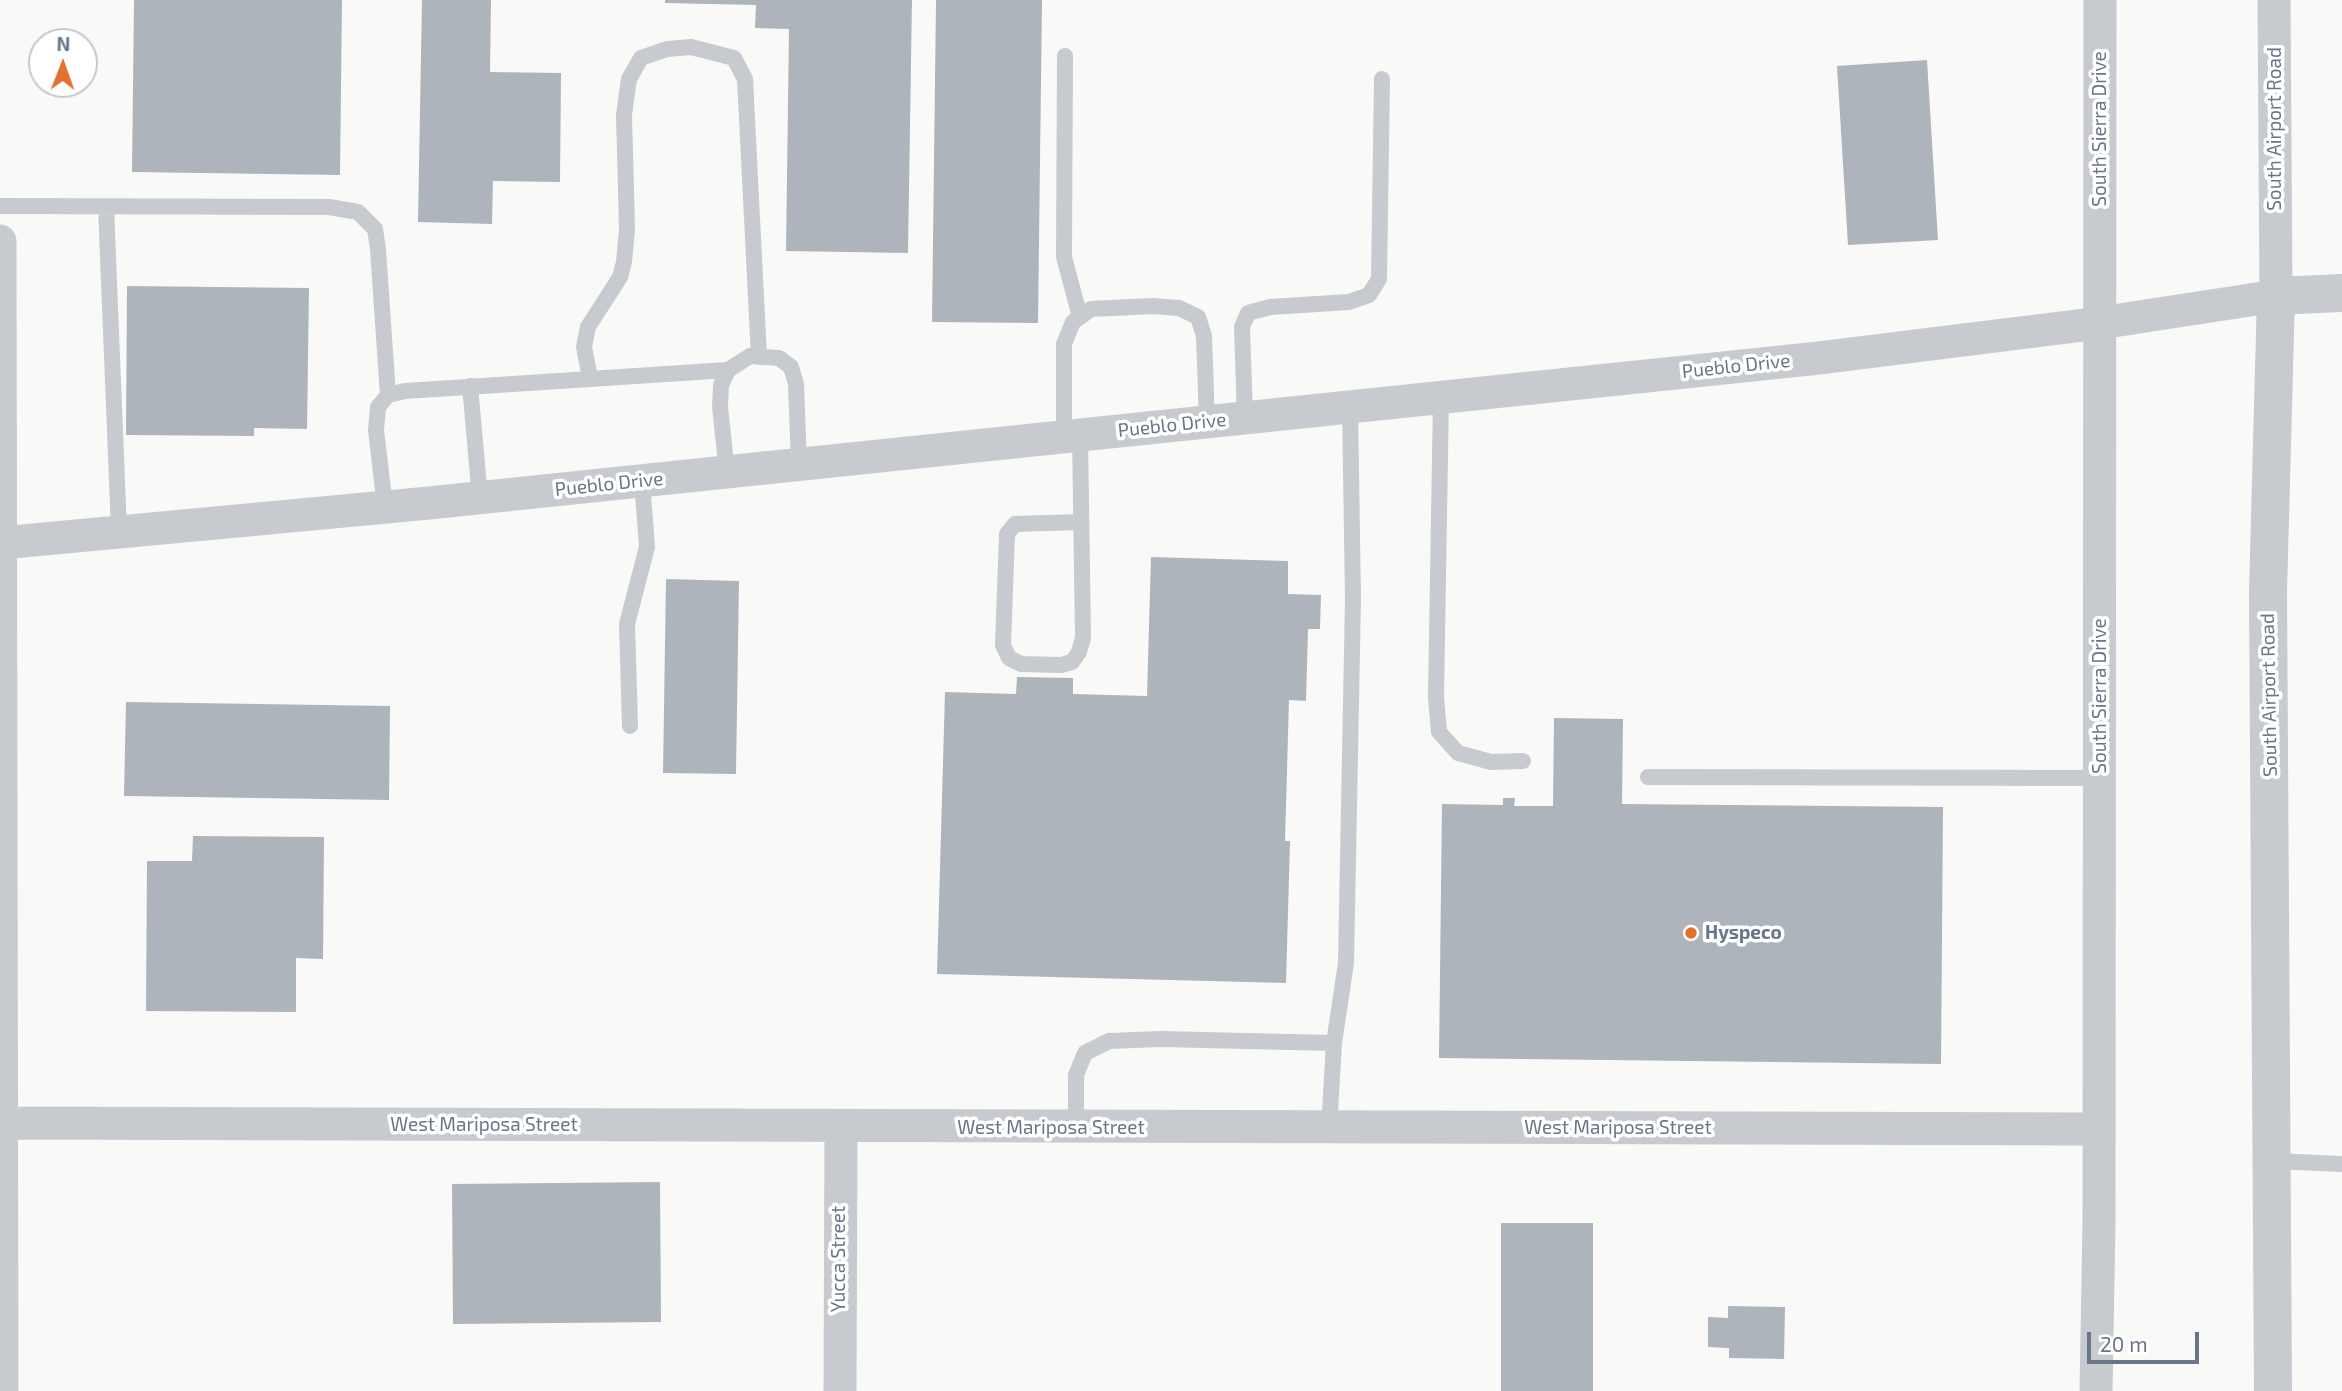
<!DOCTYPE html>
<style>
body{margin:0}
#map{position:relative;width:2342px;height:1391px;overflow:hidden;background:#f9f9f7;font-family:"Exo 2",sans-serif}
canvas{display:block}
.north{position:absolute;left:28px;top:28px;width:70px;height:70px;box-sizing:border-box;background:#fff;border:2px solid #c3c8cf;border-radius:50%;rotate:1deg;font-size:19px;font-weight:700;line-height:28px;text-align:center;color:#687688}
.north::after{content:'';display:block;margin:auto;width:24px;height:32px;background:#e2702e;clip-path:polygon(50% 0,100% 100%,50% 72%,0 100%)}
.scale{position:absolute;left:2087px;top:1332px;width:112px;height:32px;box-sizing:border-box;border:4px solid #687688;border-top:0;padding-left:9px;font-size:21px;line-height:24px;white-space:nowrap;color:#687688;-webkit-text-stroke:5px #fff;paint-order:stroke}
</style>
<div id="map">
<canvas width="2342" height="1391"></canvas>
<div class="north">N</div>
<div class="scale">20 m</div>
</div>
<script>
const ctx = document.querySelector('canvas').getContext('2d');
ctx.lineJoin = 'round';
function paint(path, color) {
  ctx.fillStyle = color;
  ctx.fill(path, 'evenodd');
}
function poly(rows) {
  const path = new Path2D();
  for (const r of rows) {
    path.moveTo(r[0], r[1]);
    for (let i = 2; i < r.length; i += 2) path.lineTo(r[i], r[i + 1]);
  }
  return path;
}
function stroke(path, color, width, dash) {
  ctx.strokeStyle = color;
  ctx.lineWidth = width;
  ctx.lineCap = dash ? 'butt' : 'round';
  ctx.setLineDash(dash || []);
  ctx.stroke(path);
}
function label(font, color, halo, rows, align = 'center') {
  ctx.font = font + ' "Exo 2",sans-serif';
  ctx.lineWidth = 7;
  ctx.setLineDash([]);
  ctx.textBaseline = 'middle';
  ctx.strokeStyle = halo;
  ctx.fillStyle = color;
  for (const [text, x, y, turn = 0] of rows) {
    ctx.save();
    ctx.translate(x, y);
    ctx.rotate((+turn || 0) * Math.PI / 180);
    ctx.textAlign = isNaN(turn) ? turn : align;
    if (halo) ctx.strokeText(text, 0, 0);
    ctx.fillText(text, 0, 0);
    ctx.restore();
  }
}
const building = poly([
 [134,0,342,0,340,175,132,172],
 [422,0,491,0,490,72,561,73,560,182,493,181,492,224,418,222],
 [665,0,912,0,908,253,786,251,789,29,755,28,756,5,665,3],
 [936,0,1042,0,1038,323,932,322],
 [1927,60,1938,240,1848,245,1837,66],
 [127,286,309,288,307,429,254,428,254,436,126,435],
 [1151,557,1288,561,1288,594,1321,595,1320,629,1308,629,1306,701,1289,700,1285,841,1290,841,1286,983,937,974,945,692,1016,694,1017,677,1073,678,1073,694,1147,696],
 [666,579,739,581,736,774,663,773],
 [126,702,390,706,389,800,124,796],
 [1554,718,1623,719,1622,804,1943,807,1941,1064,1439,1058,1442,804,1503,805,1503,798,1515,798,1514,806,1553,806],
 [193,836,324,837,323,959,296,958,296,1012,146,1011,147,861,192,861],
 [660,1182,661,1322,453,1324,452,1184],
 [1501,1223,1593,1223,1593,1391,1501,1391],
 [1728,1306,1785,1307,1784,1359,1729,1358,1729,1348,1708,1347,1708,1317,1728,1318]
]);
const service = poly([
 [1065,56,1064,257,1080,317],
 [0,206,329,207,358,212,375,229,378,249,388,395],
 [106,207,119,531],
 [590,378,584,347,588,327,620,277,624,262,627,229,624,115,629,79,641,58,667,49,691,47,734,58,745,79,759,357],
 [470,386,480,498],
 [1441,397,1436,697,1439,732,1458,753,1491,762,1523,761],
 [1245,418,1242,327,1248,313,1270,307,1349,302,1369,295,1379,279,1382,79],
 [1080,435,1083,638,1079,652,1072,662,1061,665,1021,664,1009,658,1003,645,1007,534,1015,524,1081,522],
 [1064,437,1064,344,1073,322,1091,309,1153,306,1179,308,1198,317,1204,336,1207,422],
 [727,472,720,407,721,385,728,370,750,356,779,358,791,367,796,384,799,464],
 [385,507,376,430,378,407,388,395,405,391,728,370],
 [630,726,627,624,647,547,642,481],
 [1648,777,2100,778],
 [1076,1128,1076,1075,1085,1053,1109,1041,1160,1039,1334,1043],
 [1329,1128,1334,1043,1346,963,1353,599,1350,407],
 [2274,1161,2342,1164]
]);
const minor = poly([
 [0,241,2,1391],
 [1,543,429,503,1819,358,2100,323,2276,296,2274,0],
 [2,1123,2099,1129],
 [840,1391,841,1126],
 [2096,1391,2099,1223,2100,0]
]);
const tertiary = poly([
 [2273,1391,2268,592,2276,296,2342,293]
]);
const markers = [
 [1691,933,7,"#e2702e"]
];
const streetNames = [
 ["South Sierra Drive",2100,129,-90],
 ["South Airport Road",2275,129,-90],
 ["Pueblo Drive",1736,366,-6],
 ["Pueblo Drive",1172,425,-6],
 ["Pueblo Drive",609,484,-6],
 ["South Airport Road",2269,695,-91],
 ["South Sierra Drive",2100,696,-90],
 ["West Mariposa Street",484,1125],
 ["West Mariposa Street",1051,1128],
 ["West Mariposa Street",1618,1128],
 ["Yucca Street",839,1259,-90]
];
const poiNames = [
 ["Hyspeco",1705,933]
];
paint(building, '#aeb4bc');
stroke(service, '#c7cace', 16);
stroke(minor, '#c7cace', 33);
stroke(tertiary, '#c7cace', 38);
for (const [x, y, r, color] of markers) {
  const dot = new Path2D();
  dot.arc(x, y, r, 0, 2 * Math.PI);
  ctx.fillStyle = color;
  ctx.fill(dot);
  stroke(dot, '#fff', 2.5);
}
label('19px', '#687688', '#fff', streetNames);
label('bold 19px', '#687688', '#fff', poiNames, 'left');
</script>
